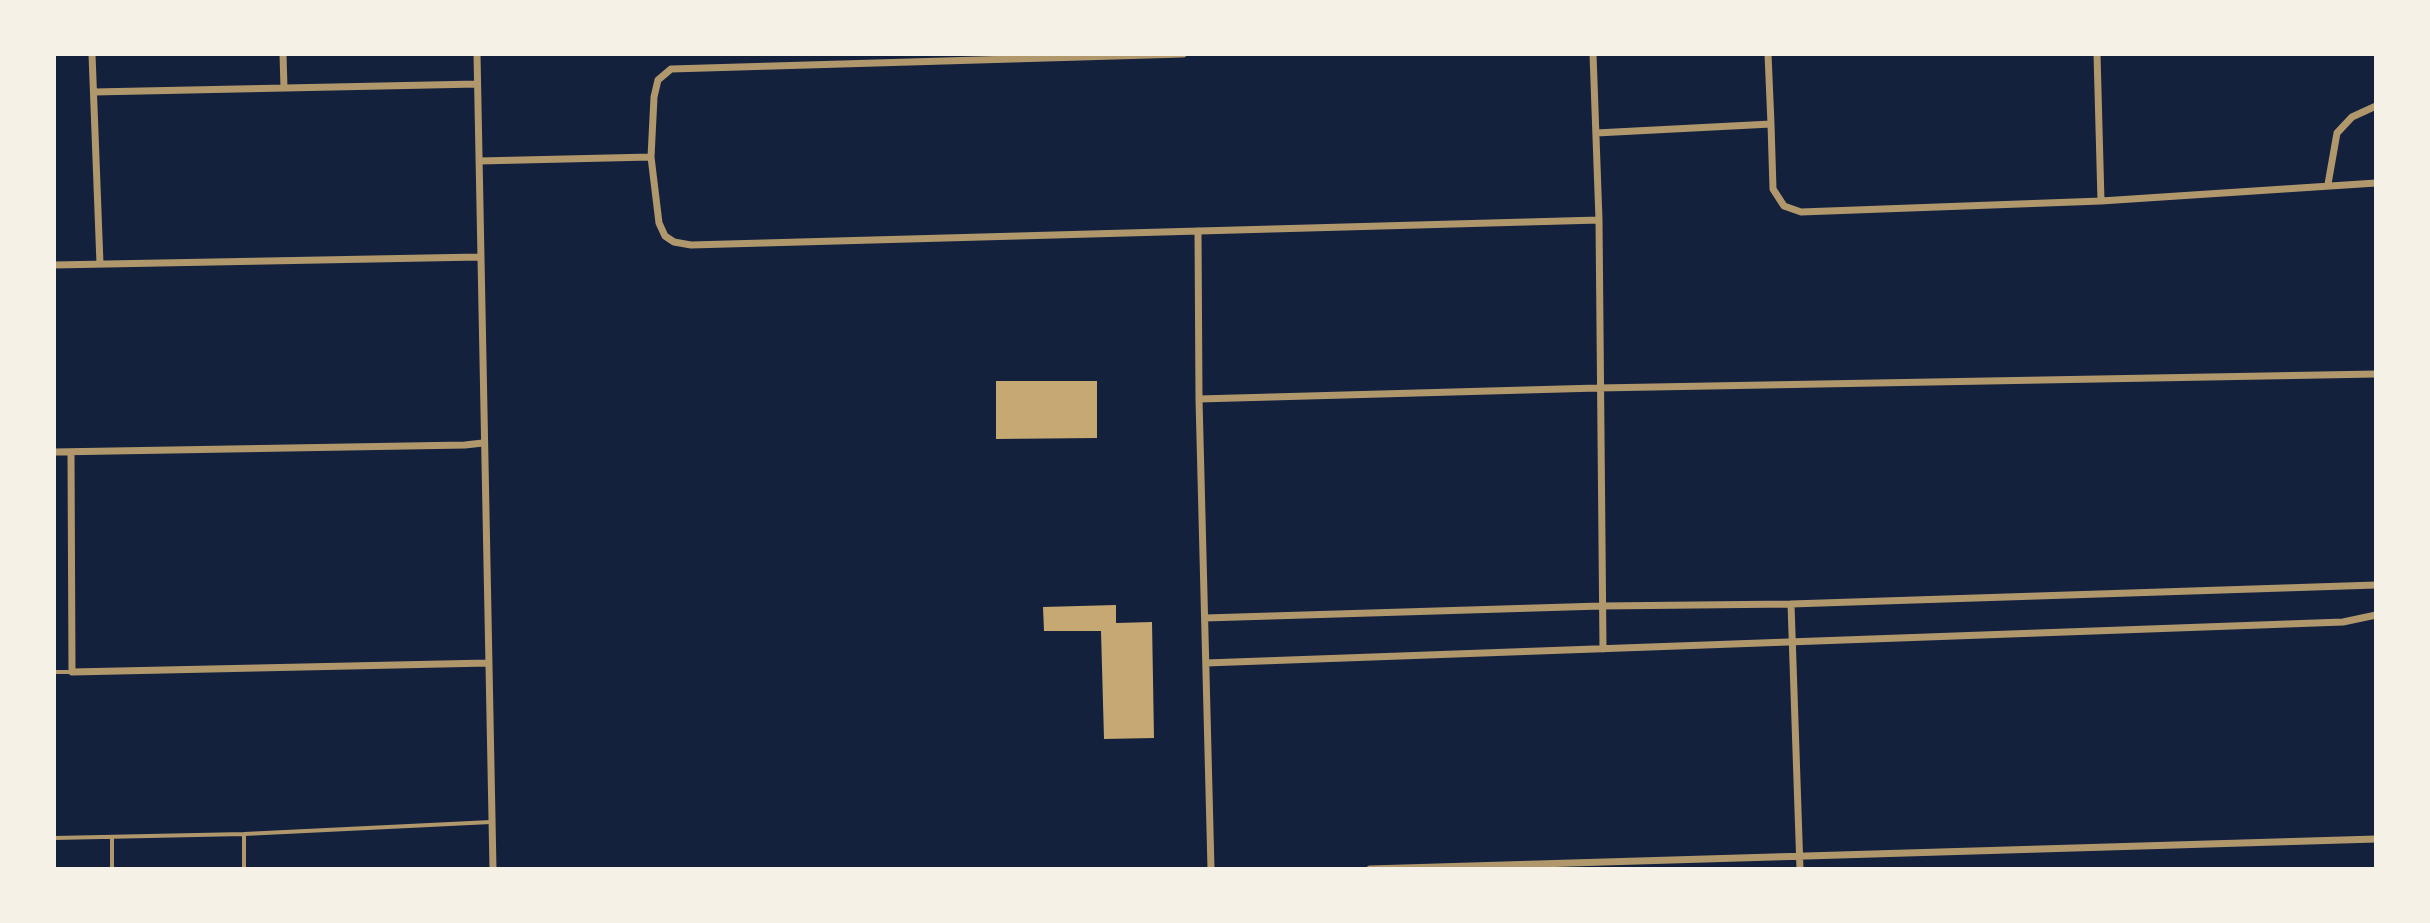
<!DOCTYPE html>
<style>
body{margin:0}
#map{position:relative;width:2430px;height:923px;overflow:hidden;background:#14213d;font-family:"Alegreya Sans",sans-serif}
canvas{display:block}
.frame{position:absolute;inset:0;border:56px solid #f6f1e7;pointer-events:none}
</style>
<div id="map">
<canvas width="2430" height="923"></canvas>
<div class="frame"></div>
</div>
<script>
const ctx = document.querySelector('canvas').getContext('2d');
ctx.lineJoin = 'round';
function paint(path, color) {
  ctx.fillStyle = color;
  ctx.fill(path, 'evenodd');
}
function poly(rows) {
  const path = new Path2D();
  for (const r of rows) {
    path.moveTo(r[0], r[1]);
    for (let i = 2; i < r.length; i += 2) path.lineTo(r[i], r[i + 1]);
  }
  return path;
}
function stroke(path, color, width, dash) {
  ctx.strokeStyle = color;
  ctx.lineWidth = width;
  ctx.lineCap = dash ? 'butt' : 'round';
  ctx.setLineDash(dash || []);
  ctx.stroke(path);
}
const building = poly([
 [996,381,1097,381,1097,438,996,439],
 [1116,605,1116,623,1152,622,1154,738,1104,739,1101,631,1044,631,1043,607]
]);
const service = poly([
 [54,672,72,672],
 [244,834,244,869],
 [54,838,244,834,491,822],
 [112,869,112,837]
]);
const minor = poly([
 [92,54,100,264],
 [283,54,284,88],
 [477,54,493,869],
 [1183,54,671,69,658,80,654,97,651,157,659,223,665,236,674,242,691,245,1599,220],
 [1593,54,1599,220,1603,649],
 [1768,54,1771,124],
 [2097,54,2101,201],
 [94,92,477,84],
 [1596,133,1771,124,1773,189,1784,206,1801,212,2101,201,2376,183],
 [479,161,651,157],
 [2328,184,2337,133,2352,117,2376,106],
 [1198,231,1199,399,1211,869],
 [54,265,479,257],
 [1199,399,1598,388,2376,374],
 [54,452,465,445,483,443],
 [71,452,72,672,488,663],
 [1791,604,1800,869],
 [1205,618,1601,606,1791,604,2376,585],
 [1206,663,2343,622,2376,615],
 [1370,869,2376,839]
]);
paint(building, '#c6a872');
stroke(service, '#b1986c', 4);
stroke(minor, '#b1986c', 7);
</script>
